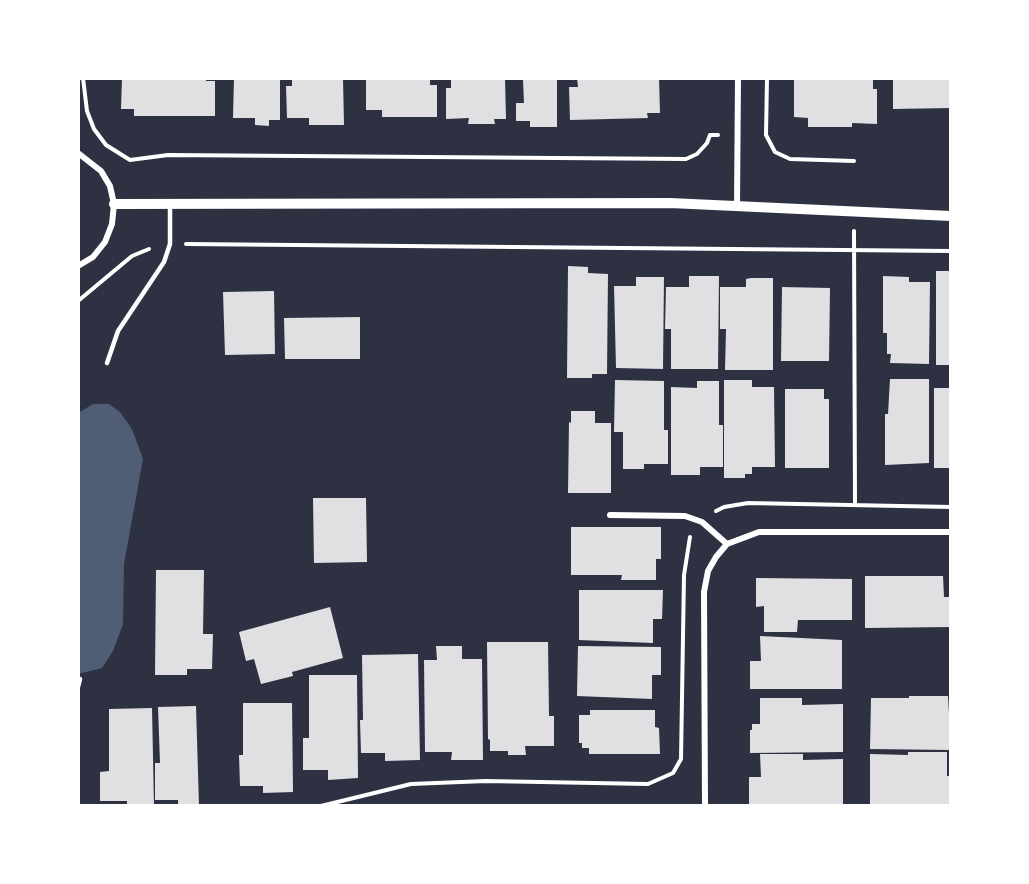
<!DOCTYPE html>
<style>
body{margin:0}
#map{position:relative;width:1029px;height:884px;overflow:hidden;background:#2d3142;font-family:"Source Sans 3",sans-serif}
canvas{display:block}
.frame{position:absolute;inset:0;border:80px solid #fff;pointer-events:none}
</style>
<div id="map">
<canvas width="1029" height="884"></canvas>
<div class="frame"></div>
</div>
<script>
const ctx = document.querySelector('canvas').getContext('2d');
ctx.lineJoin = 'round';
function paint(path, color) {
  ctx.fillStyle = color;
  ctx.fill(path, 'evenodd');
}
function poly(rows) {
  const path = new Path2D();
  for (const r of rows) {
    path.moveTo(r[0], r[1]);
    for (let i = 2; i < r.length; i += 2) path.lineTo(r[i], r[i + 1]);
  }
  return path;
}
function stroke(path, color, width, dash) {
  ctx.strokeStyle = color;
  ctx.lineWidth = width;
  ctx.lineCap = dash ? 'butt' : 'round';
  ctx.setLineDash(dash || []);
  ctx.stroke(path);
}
const water = poly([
 [93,404,109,404,120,412,132,429,143,459,124,564,123,624,113,651,102,668,78,674,78,413]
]);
const building = poly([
 [122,78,206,78,206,81,215,81,215,116,134,116,134,109,121,109],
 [234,78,280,78,280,120,269,120,269,126,255,125,255,118,233,118],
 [292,78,343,78,344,125,309,125,309,118,287,118,286,86,292,86],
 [366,78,430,78,430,85,437,85,437,117,382,117,382,110,366,110],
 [451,78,505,78,506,119,494,119,495,124,468,124,469,118,446,119,446,88,451,88],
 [518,78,557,78,557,127,530,127,530,121,516,121,516,103,524,103,523,80],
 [577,78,659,78,660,113,647,113,648,118,570,120,569,87,578,87],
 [794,78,873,78,873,89,877,89,877,124,852,123,852,127,808,127,808,118,794,117],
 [893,78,951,78,951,108,893,109],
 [568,266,588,267,588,273,608,274,607,374,592,374,592,378,567,378],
 [936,271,951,271,951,365,936,365],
 [689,276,719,276,718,369,671,369,671,329,665,329,666,287,689,287],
 [883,276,909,277,909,282,930,282,929,364,890,363,891,354,887,354,887,333,883,333],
 [636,277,664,277,663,369,616,368,614,286,636,286],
 [751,278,773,278,773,370,725,370,726,329,720,329,720,287,746,287,746,279],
 [782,287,830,288,829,361,781,361],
 [274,291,275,354,225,355,223,292],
 [360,317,360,359,285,359,284,318],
 [890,379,929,379,929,463,885,465,885,414,888,414],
 [615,380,664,381,664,430,668,430,668,464,644,464,644,469,623,469,623,432,614,432],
 [724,380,752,380,752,387,774,387,775,467,752,467,752,474,745,474,745,478,724,478],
 [697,381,719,381,719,425,723,425,723,467,700,467,700,475,671,475,671,387,697,388],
 [934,388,951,388,951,468,934,468],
 [785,389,824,389,824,399,829,399,829,468,785,468],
 [571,411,595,411,595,423,611,423,611,493,568,493,569,422,571,423],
 [313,498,366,498,367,562,314,563],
 [571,527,661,527,661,559,656,559,656,580,621,580,622,575,571,575],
 [156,570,204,570,203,634,213,634,212,669,187,669,187,675,155,675],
 [865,576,943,576,944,597,951,597,951,627,865,628],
 [756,578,852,579,852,620,798,620,797,632,764,632,764,606,756,607],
 [579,590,663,590,662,619,653,619,653,643,579,640],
 [330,607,343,658,292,672,293,676,261,684,254,659,246,661,239,632],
 [760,636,842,640,842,689,750,689,750,661,761,661],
 [487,642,548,642,549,716,554,716,554,746,525,746,526,755,508,755,508,751,490,751,490,740,488,739],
 [436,646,462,646,462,659,482,659,483,760,451,760,452,752,425,752,424,660,437,660],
 [578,646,661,647,661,675,652,675,652,699,577,696],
 [418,654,420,760,385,761,385,753,361,753,360,720,363,720,362,655],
 [309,675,357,675,358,778,328,780,328,770,303,770,303,738,309,738],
 [909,696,948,696,951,750,870,749,871,698,909,698],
 [760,698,802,698,802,705,843,704,843,752,750,753,750,730,752,730,752,724,760,724],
 [243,703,292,703,293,792,263,793,263,786,240,786,239,755,243,755],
 [196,706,199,806,178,806,178,800,155,800,155,763,160,763,158,707],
 [152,708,154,806,127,806,127,801,100,801,100,772,109,771,109,709],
 [590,710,655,710,655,727,659,728,660,754,589,754,589,748,582,748,582,743,579,743,579,715,590,715],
 [908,752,947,752,947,776,951,776,951,806,870,805,870,754,908,755],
 [760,754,803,754,803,760,843,759,843,806,749,806,749,777,761,777]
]);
const path = poly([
 [83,78,87,111,94,129,106,145,130,160,168,155,686,159,697,154,707,143,710,135,718,135],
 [767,78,766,135,775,152,790,159,854,161],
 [854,231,855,503],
 [186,244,951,251],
 [78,301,132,256,149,249],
 [716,511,724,507,748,503,951,507],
 [321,806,411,784,486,781,648,784,673,773,681,759,684,575,690,537]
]);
const service = poly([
 [107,363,118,331,164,262,170,244,170,205],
 [78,687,80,679]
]);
const minor = poly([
 [78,153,101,171,110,186,114,204,112,224,105,242,93,257,78,266],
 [737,205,738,78],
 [610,515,685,516,702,522,727,544],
 [705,806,704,592,708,571,716,557,727,544,759,532,951,532]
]);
const tertiary = poly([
 [114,204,670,203,951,216]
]);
paint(water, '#4f5d75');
paint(building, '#e0e0e3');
stroke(path, '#fff', 4);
stroke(service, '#fff', 4.5);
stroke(minor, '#fff', 6);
stroke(tertiary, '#fff', 10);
</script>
